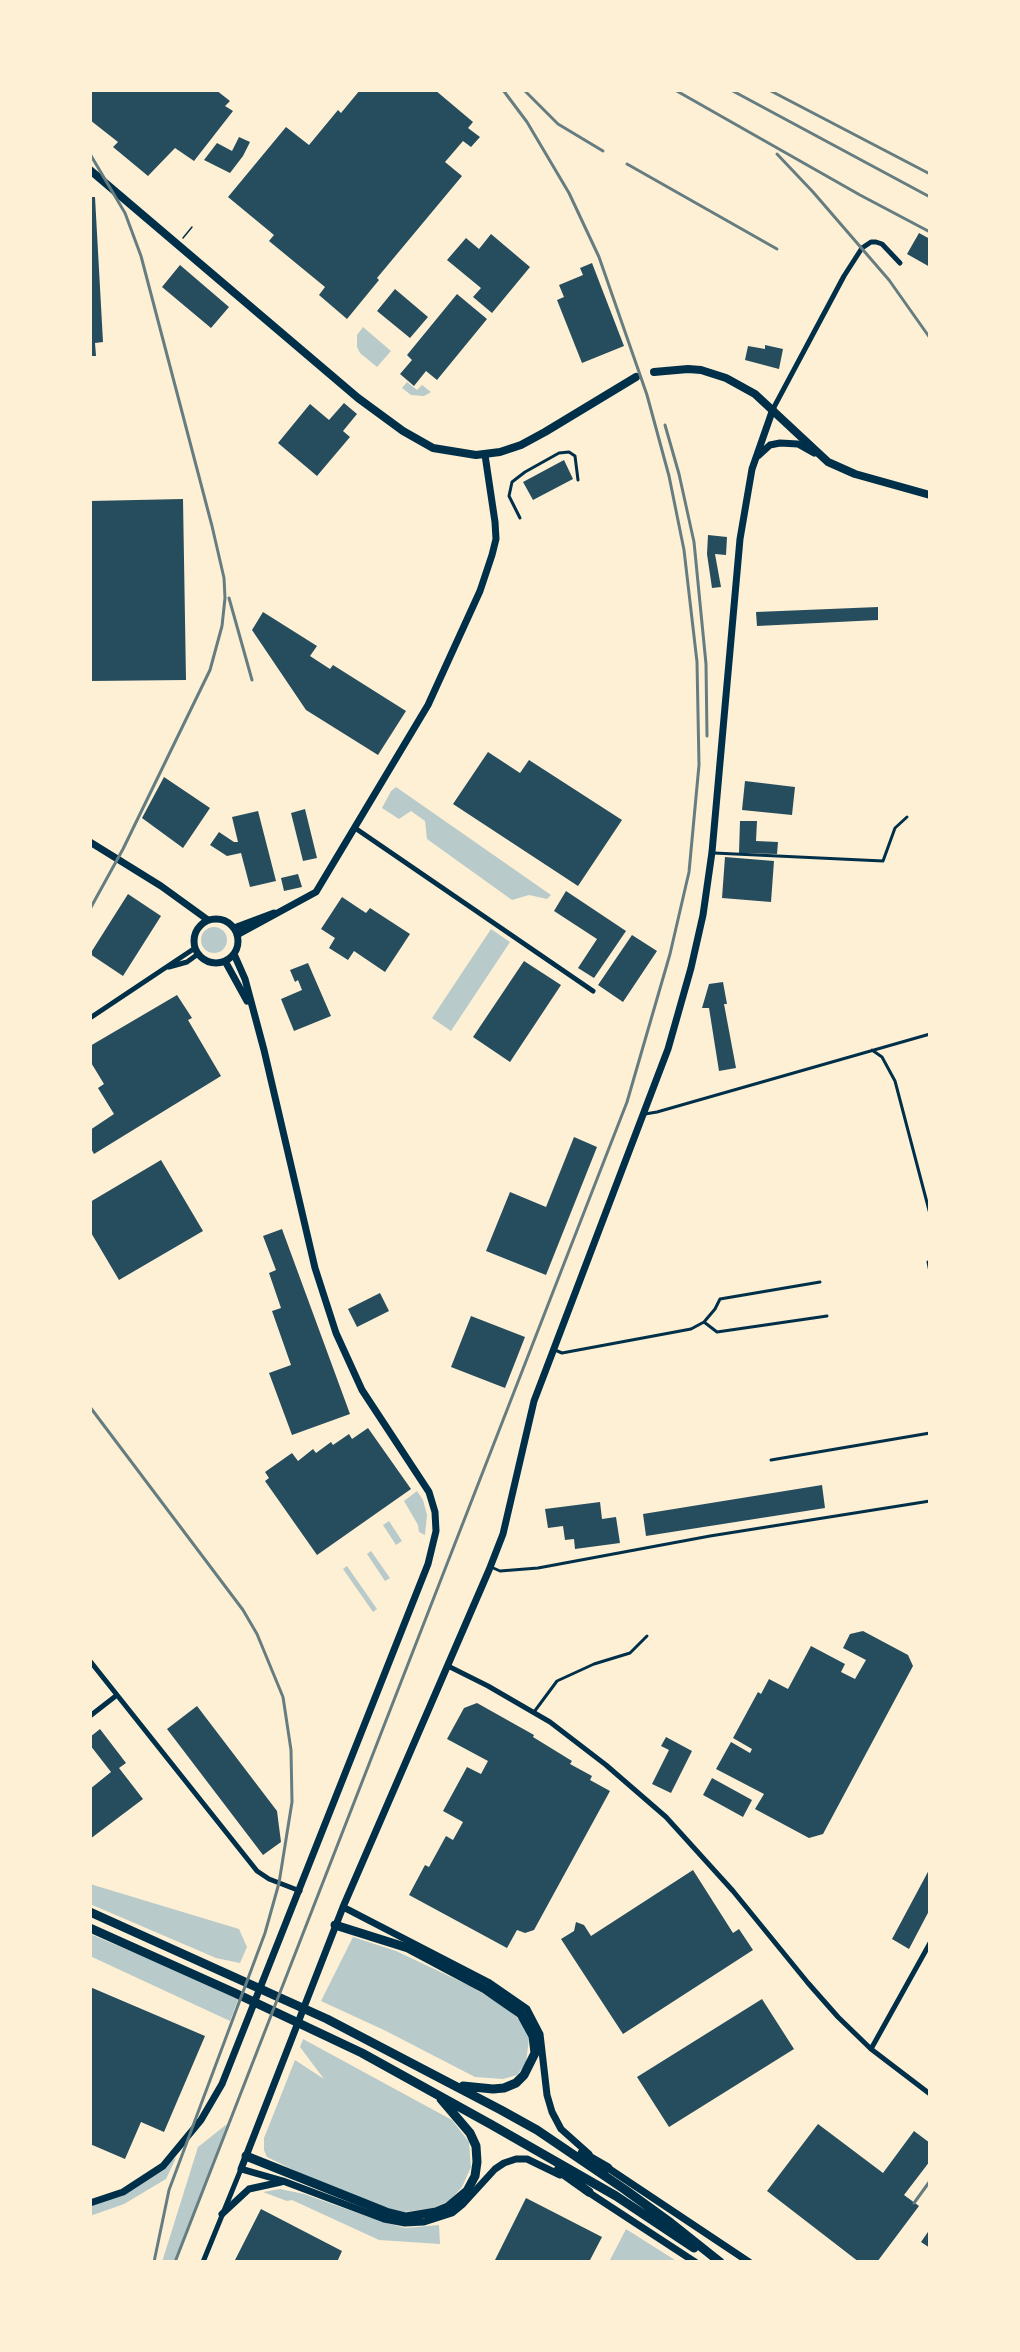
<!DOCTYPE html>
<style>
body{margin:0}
#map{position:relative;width:1020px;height:2352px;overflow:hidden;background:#fdf0d5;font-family:Signika,sans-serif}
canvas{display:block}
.frame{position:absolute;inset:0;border:92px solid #fdf0d5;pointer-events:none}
</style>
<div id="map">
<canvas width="1020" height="2352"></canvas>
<div class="frame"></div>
</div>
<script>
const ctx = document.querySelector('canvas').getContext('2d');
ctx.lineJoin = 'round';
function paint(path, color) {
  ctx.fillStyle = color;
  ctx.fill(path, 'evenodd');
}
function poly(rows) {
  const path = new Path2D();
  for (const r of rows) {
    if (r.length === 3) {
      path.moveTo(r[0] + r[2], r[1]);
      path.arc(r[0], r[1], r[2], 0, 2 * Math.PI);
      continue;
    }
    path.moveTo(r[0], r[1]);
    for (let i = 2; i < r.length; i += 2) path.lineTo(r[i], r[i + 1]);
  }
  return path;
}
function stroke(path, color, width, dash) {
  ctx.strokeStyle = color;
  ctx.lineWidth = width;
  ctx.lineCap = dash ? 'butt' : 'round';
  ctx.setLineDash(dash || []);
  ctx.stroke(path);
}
const green = poly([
 [363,327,391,351,377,367,360,353,357,347,357,335],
 [407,382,417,390,422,385,431,392,424,396,411,395,402,388],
 [396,787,551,895,547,899,529,895,512,900,427,839,425,821,411,811,399,819,382,808,391,791],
 [214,940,13],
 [491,929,510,942,451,1031,432,1018],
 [417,1491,423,1500,427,1515,425,1535,419,1532,418,1525,404,1501],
 [389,1521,402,1541,396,1545,383,1525],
 [371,1551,390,1578,385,1581,367,1554],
 [347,1566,377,1609,373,1612,343,1569],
 [90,1884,239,1929,247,1947,240,1963,216,1958,90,1904],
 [90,1934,239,1997,230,2021,90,1956],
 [353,1937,396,1951,468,1985,501,2004,520,2020,529,2038,526,2063,517,2075,503,2079,475,2077,386,2031,321,2001],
 [303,2039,452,2120,469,2142,471,2167,462,2187,449,2201,433,2208,404,2212,380,2206,324,2185,267,2157,264,2150,264,2138,295,2060,324,2079,300,2047],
 [227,2124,175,2262,162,2262,198,2147],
 [176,2158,166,2179,124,2204,90,2216,90,2203,112,2196],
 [280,2189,304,2194,377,2220,405,2228,439,2225,440,2244,379,2240,292,2200,287,2201,263,2192],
 [626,2229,678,2262,609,2262]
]);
const building = poly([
 [90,90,216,90,230,101,225,106,233,111,194,161,175,148,148,176,113,147,118,142,90,120],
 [360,90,435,90,473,122,468,128,480,137,471,147,463,141,445,162,462,176,377,278,379,280,347,319,319,295,325,287,269,241,274,235,228,197,286,127,309,145,338,110,341,113],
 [239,137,250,142,243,156,230,173,204,160,217,143,232,151],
 [90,197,95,197,103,342,95,343,96,356,90,356],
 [919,233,930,239,930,267,907,254],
 [491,234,530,267,492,313,473,297,481,288,447,260,466,238,479,249],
 [592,263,624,346,582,363,557,300,564,297,559,285,583,275,580,268],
 [180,265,229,307,211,328,162,287],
 [395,289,428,317,410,338,377,311],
 [457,294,487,319,437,380,426,371,414,386,400,374,412,360,407,355],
 [765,345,783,349,779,369,745,360,748,346,765,349],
 [344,403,357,414,343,431,350,437,317,476,278,443,310,404,329,420],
 [564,460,573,479,533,500,523,482],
 [183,499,186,680,90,681,90,501],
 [708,535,727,537,726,555,715,554,721,587,712,588,707,554],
 [878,607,878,620,757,626,756,612],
 [263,612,317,646,310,656,330,669,333,665,406,711,378,755,306,710,252,630],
 [488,752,520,773,529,760,622,820,578,886,453,804],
 [164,777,210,808,183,848,142,818],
 [745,781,795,787,792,815,742,810],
 [305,809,317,858,303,861,291,813],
 [258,811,276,881,250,887,241,853,227,856,210,845,219,832,234,842,238,842,232,817],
 [740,821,757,821,756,841,778,842,777,854,739,853],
 [725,857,774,861,771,902,722,898],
 [298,874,302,887,284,891,281,878],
 [566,891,626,931,594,978,578,968,597,939,554,911],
 [128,894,161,916,123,976,90,954],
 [342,897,366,913,370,908,410,934,385,972,354,951,348,960,329,948,335,938,321,929],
 [632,935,657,951,623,1002,598,985],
 [524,961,561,985,510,1062,473,1037],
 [308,963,331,1016,294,1031,281,999,302,990,298,980,295,982,290,970],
 [723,982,727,1004,724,1004,736,1068,719,1071,709,1008,702,1008,709,984],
 [177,995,192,1018,188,1020,221,1076,94,1154,90,1147,90,1130,114,1114,98,1088,104,1084,90,1061,90,1046],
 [574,1137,597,1147,546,1275,486,1251,510,1192,546,1207],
 [161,1160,203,1231,119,1280,90,1231,90,1202],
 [282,1229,350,1414,292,1435,269,1373,291,1365,272,1311,281,1308,269,1273,276,1270,263,1236],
 [380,1293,389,1311,357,1327,348,1309],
 [471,1316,525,1337,505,1388,451,1367],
 [368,1428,411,1489,317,1555,265,1481,269,1478,265,1472,292,1453,298,1461,313,1449,316,1453,331,1442,333,1445,349,1434,352,1439],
 [822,1485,825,1508,646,1536,643,1514],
 [600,1502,602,1519,616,1517,620,1543,575,1549,574,1539,565,1540,563,1526,548,1528,545,1509],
 [863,1631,908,1655,913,1666,823,1834,809,1838,755,1809,764,1794,716,1769,731,1742,750,1753,752,1749,733,1738,758,1692,761,1694,769,1679,788,1689,811,1646,845,1664,841,1672,855,1679,866,1660,843,1648,850,1634],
 [477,1703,534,1735,533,1737,572,1761,570,1764,592,1776,590,1780,610,1791,534,1930,525,1933,517,1930,507,1948,409,1895,425,1865,429,1867,446,1836,453,1840,463,1822,443,1811,467,1767,481,1774,488,1761,447,1739,464,1708],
 [197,1706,277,1811,281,1842,263,1855,167,1729],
 [100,1729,126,1763,119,1768,143,1799,90,1839,90,1789,111,1772,90,1745,90,1737],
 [666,1737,692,1751,671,1793,652,1784,669,1750,661,1746],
 [712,1778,752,1800,743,1817,703,1795],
 [930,1868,930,1909,909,1949,892,1939],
 [693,1870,733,1933,739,1929,753,1950,623,2034,561,1939,574,1931,576,1922,584,1925,591,1936],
 [90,1987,205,2036,164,2132,141,2122,125,2159,90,2144],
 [762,1999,794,2049,669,2127,637,2077],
 [818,2124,883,2173,914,2131,930,2143,930,2161,904,2195,919,2206,877,2262,859,2262,767,2191],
 [526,2198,602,2237,589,2262,494,2262],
 [261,2209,342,2251,337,2262,234,2262],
 [930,2229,930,2248,921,2242]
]);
const path = poly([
 [183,238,192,227]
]);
const service = poly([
 [520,518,509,496,512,482,525,472,559,453,569,452,575,456,578,480],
 [714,853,883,861,895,828,907,817],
 [872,1050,882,1057,895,1081,930,1214],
 [645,1114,657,1112,930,1034],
 [928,1262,930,1272],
 [704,1322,717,1332,827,1316],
 [555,1350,562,1353,691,1329,704,1322,715,1309,720,1299,820,1282],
 [771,1460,930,1433],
 [491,1567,500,1571,538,1568,710,1536,930,1501],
 [534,1712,557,1681,594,1664,630,1653,647,1636]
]);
const minor = poly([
 [773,409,844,276,862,248,871,242,876,242,882,244,900,263],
 [355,828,593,991],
 [169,967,187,962,198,954],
 [90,1018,195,948],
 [90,1661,257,1871,269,1879,300,1891],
 [448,1666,488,1686,550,1722,606,1765,666,1817,733,1891,808,1983,838,2017,871,2049,930,2094],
 [90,1716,117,1695],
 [871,2049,930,1943],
 [203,2262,241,2169]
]);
const tertiary = poly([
 [758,456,770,445,780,443,798,444,814,453],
 [90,842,161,886,208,920],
 [216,941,22],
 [234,928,274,913],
 [237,935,316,892,428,705,480,591,492,555,496,539,495,522,485,455],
 [225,961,247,1001],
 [343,1907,488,1982,527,2009,540,2034,547,2095,552,2112,561,2129,589,2154],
 [605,2166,749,2262],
 [560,2175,527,2159,516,2159,504,2163,495,2169,463,2204,452,2213,424,2222,405,2223,384,2219,283,2181,241,2169,343,1907,489,1570,503,1534,534,1401,668,1049,691,968,703,915,712,852,740,539,752,469,773,409],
 [585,2190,695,2262],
 [90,2203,123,2192,163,2166,201,2120,222,2084,428,1564,436,1531,435,1512,429,1492,362,1390,336,1333,315,1268,264,1050,245,979,234,954],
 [222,2214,249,2189,281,2182]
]);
const secondary = poly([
 [90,170,358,398,403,431,433,448,476,455,500,452,521,445,545,432,636,377],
 [654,372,688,369,701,370,726,378,755,394,828,462,855,474,930,495]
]);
const trunk = poly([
 [90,1912,327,2019,501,2110,537,2130,624,2189,671,2223,720,2262],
 [335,1925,408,1948,485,1989,521,2014,533,2036,535,2053,524,2075,516,2083,504,2088,493,2089,463,2086],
 [90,1928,235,1993,362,2053,492,2125,616,2196,694,2248],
 [582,2153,608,2168],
 [246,2156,386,2212,406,2217,436,2212,448,2207,467,2191,475,2176,477,2162,476,2146,470,2133,441,2099],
 [558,2170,589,2192]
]);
const rail = poly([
 [524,90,558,124,603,151],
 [675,90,860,195,930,232],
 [731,90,930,197],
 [769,90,930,174],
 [90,154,125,213,141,256,212,526,224,578,225,598,222,626,210,670,123,849,90,909],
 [777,154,813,192,889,280,930,338],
 [627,164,777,249],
 [665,425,679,474,694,542,706,664,707,736],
 [229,598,252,680],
 [90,1407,243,1610,257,1634,283,1697,291,1750,292,1802,279,1883,265,1933,169,2190,154,2262],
 [914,2203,930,2181],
 [175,2262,627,1102,670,954,689,872,699,765,697,662,684,550,669,476,647,395,599,257,569,193,527,122,503,90]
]);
paint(green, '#b9caca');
paint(building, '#264d5e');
stroke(path, '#003049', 1.5);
stroke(service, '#003049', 3);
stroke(minor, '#003049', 5);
stroke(tertiary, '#003049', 7);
stroke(secondary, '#003049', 8);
stroke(trunk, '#003049', 9);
stroke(rail, '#657d81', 3);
</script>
